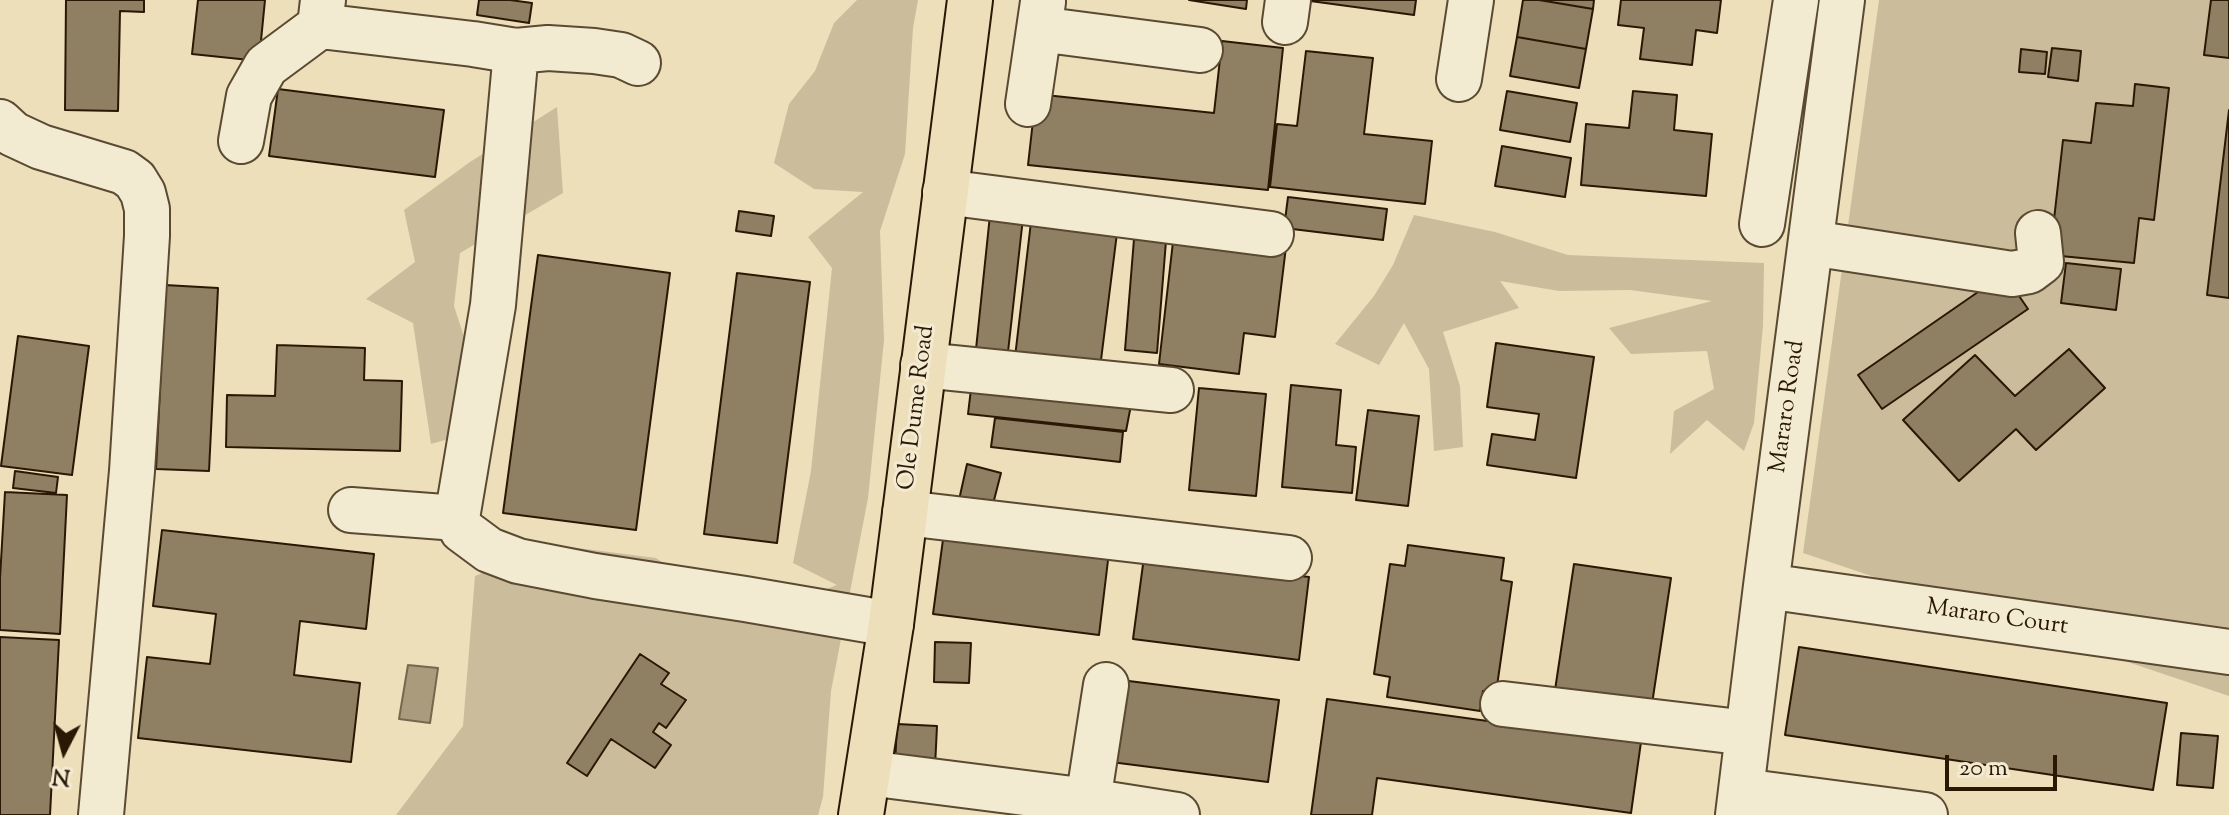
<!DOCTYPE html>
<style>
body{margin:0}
#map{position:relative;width:2229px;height:815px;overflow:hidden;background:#ecdfba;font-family:"Sorts Mill Goudy",serif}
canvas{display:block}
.north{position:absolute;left:24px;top:711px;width:80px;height:80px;-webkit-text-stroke:6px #f3ead2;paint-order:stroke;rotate:186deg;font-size:22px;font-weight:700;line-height:32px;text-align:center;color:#2a1805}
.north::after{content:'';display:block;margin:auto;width:28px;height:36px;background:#2a1805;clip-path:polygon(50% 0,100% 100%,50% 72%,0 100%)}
.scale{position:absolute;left:1945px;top:755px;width:112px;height:36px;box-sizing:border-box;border:4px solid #2a1805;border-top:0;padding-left:10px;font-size:24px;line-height:28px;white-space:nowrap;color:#2a1805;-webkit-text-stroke:6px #f3ead2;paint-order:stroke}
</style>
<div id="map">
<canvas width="2229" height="815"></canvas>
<div class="north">N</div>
<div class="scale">20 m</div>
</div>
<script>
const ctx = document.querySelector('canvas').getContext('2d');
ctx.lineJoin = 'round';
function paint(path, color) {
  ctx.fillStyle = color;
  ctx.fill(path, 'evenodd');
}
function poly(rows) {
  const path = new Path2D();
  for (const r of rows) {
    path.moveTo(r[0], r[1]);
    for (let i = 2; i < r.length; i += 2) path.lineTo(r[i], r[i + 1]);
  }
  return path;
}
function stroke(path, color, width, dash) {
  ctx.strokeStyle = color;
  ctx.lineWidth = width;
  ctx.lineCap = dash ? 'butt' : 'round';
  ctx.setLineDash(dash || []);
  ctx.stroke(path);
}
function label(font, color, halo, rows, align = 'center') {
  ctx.font = font + ' "Sorts Mill Goudy",serif';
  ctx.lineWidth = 6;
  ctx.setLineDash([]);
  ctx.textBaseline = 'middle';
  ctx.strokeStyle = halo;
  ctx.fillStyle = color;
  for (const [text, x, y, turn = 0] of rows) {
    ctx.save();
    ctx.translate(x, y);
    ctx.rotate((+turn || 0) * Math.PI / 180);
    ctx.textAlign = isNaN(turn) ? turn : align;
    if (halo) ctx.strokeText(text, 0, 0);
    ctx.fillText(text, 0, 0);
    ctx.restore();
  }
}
const green = poly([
 [857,0,918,0,913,28,905,154,880,231,884,340,868,498,831,691,823,797,818,815,396,815,463,726,475,576,554,545,656,558,744,620,837,585,793,563,811,471,832,268,808,237,863,192,814,189,774,163,789,104,815,71,834,23],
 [1879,0,2229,0,2229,696,1803,553],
 [557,107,563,193,460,253,454,306,493,426,431,444,413,323,366,299,415,262,404,210,470,162],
 [1414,215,1495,232,1568,255,1764,263,1763,326,1754,423,1744,451,1707,420,1670,454,1674,411,1714,389,1707,351,1631,354,1609,328,1712,301,1630,290,1559,291,1500,281,1519,308,1443,332,1460,386,1463,447,1434,451,1429,369,1404,323,1379,365,1335,344,1374,296,1393,265]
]);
const water = poly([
 [408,665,438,668,430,723,399,719,408,665]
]);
const building = poly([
 [66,0,144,0,144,12,120,11,118,111,65,110,66,0],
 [198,0,265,0,259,61,192,54,198,0],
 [479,0,510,0,532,3,529,23,477,15,479,0],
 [1189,0,1247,0,1246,9,1189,0],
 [1303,0,1416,0,1414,15,1303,0],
 [1523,0,1539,0,1593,9,1586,49,1517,37,1523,0],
 [1539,0,1594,0,1593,9,1539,0],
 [1621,0,1721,0,1717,33,1696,30,1692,65,1640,59,1644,28,1618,25,1621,0],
 [2211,0,2229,0,2229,58,2204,55,2211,0],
 [1517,37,1586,49,1579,88,1510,76,1517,37],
 [1222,41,1283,48,1268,190,1028,165,1036,94,1214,113,1222,41],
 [2052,48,2081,51,2078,81,2048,77,2052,48],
 [2021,49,2047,52,2045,74,2019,72,2021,49],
 [1306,51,1373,58,1364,134,1432,141,1425,204,1270,187,1277,124,1297,126,1306,51],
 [2135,84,2169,88,2154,220,2139,218,2134,263,2050,255,2063,140,2091,143,2096,103,2133,106,2135,84],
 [278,89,444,110,435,177,269,156,278,89],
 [1507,91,1577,103,1570,142,1500,130,1507,91],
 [1633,91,1677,95,1674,130,1712,134,1706,196,1581,185,1586,124,1629,128,1633,91],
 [2229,110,2229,298,2207,295,2229,110],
 [1502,146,1571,158,1565,197,1495,186,1502,146],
 [1288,197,1387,209,1383,240,1284,228,1288,197],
 [739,211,774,216,771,236,736,231,739,211],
 [990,215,1023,218,1008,352,976,349,990,215],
 [1031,222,1117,233,1100,368,1015,357,1031,222],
 [1174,233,1286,247,1275,337,1244,333,1239,374,1159,364,1174,233],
 [1134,239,1166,241,1157,353,1125,350,1134,239],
 [538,255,670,273,636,530,503,513,538,255],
 [2066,263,2121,269,2116,310,2061,303,2066,263],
 [737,273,810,282,777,543,704,534,737,273],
 [2004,274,2028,309,1882,409,1858,375,2004,274],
 [165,285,218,288,209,471,156,469,165,285],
 [18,336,89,346,72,475,1,466,18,336],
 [1496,343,1594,357,1576,478,1487,465,1492,434,1535,440,1539,414,1487,407,1496,343],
 [277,345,365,348,364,380,402,381,400,451,226,447,227,395,275,396,277,345],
 [2069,349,2105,388,2036,450,2016,429,1959,481,1903,420,1975,355,2015,396,2069,349],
 [1291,385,1341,390,1336,445,1356,447,1352,493,1282,487,1291,385],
 [1199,388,1266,394,1256,496,1189,490,1199,388],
 [971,389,1131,405,1126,431,968,414,971,389],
 [1368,410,1419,416,1408,506,1356,500,1368,410],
 [995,418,1123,432,1120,462,991,447,995,418],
 [967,464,1001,473,992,508,959,500,967,464],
 [15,471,58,477,56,493,13,488,15,471],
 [5,492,67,495,60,634,0,630,0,578,5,492],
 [162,530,374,554,366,629,300,621,294,675,360,683,351,762,138,738,147,657,210,664,216,614,153,606,162,530],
 [944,532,1109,552,1099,635,933,614,944,532],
 [1408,545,1504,558,1501,580,1512,582,1496,693,1483,691,1480,711,1387,697,1390,677,1374,674,1390,564,1405,566,1408,545],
 [1144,557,1309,577,1299,660,1133,639,1144,557],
 [1574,564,1671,578,1652,704,1555,690,1574,564],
 [0,637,59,640,50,815,0,815,0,637],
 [935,642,971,643,969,683,934,682,935,642],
 [1799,647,2167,703,2153,790,1785,735,1799,647],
 [640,654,669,673,661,684,686,700,666,728,659,723,653,732,671,745,655,768,611,739,587,776,567,763,640,654],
 [1113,679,1279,700,1268,782,1103,761,1113,679],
 [1327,699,1641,742,1631,813,1377,778,1372,815,1311,815,1327,699],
 [897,724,937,726,935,767,895,765,897,724],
 [2181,733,2218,736,2213,788,2177,785,2181,733]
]);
const minor = poly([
 [323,0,320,26,473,44,516,51,548,48,594,51,621,55,638,63],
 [1285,22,1288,0],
 [1039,29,1200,50],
 [516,51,493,305,457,518,462,530,489,550,518,561,595,576,745,599,891,624],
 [1459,79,1471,0],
 [1028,104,1043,2],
 [0,122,13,134,41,147,124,172,135,180,143,193,147,209,147,236,132,471,101,815],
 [241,141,249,96,266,66,320,26],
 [945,192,1271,234],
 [1762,224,1796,0],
 [1811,243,2012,274,2029,271,2041,262,2038,233],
 [923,365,1171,390],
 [351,510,457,518],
 [905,513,1289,558],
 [1766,586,2229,652],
 [1503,704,1748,733],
 [868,773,1088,801,1177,815],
 [1742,791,1925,815],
 [1088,801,1106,685],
 [1738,815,1766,586,1842,0]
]);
const major = poly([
 [861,815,891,624,970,0]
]);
const streetNames = [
 ["Mararo Road",1789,407,-82],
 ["Ole Dume Road",918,408,-83],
 ["Mararo Court",1997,619,8]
];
paint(green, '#cbbd9b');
paint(water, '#aa9b7c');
stroke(water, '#77674c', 2);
paint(building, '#8f7f63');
stroke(building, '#2a1805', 2);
stroke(minor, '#5a4a32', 48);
stroke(major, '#2a1805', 48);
stroke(minor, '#f3ead2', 44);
stroke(major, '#ecdfba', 44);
label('24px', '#2a1805', '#f3ead2', streetNames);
</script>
